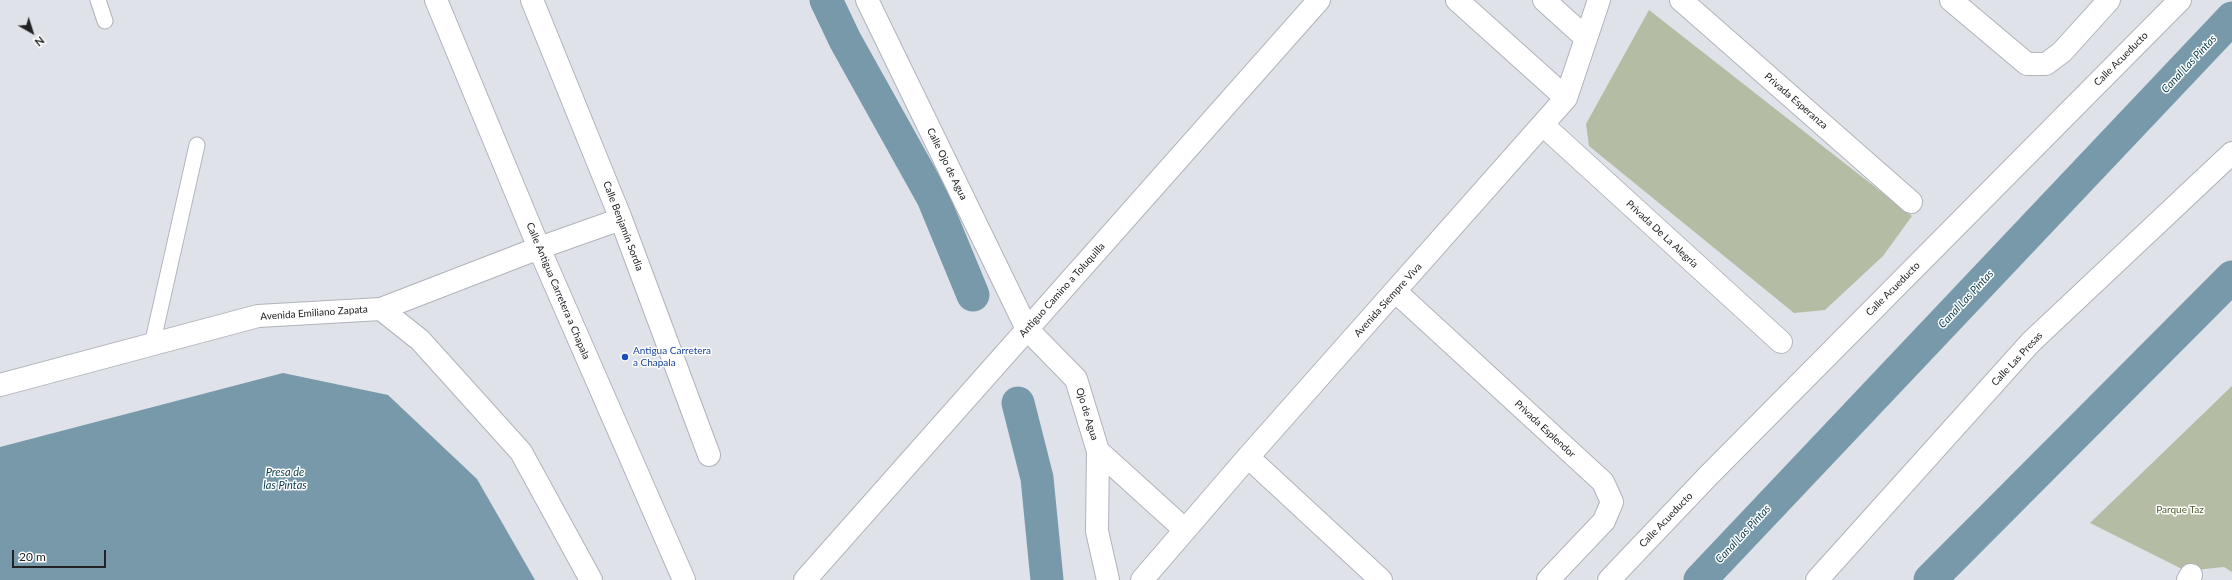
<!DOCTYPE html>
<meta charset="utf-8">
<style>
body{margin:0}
#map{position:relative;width:2232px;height:580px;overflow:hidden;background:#dfe2e9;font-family:Lato,sans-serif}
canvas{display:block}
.north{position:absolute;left:12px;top:12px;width:40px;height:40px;-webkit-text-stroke:3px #fff;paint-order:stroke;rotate:141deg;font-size:11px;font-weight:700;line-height:16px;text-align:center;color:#212224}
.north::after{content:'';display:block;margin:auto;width:14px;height:18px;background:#212224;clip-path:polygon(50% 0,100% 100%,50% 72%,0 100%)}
.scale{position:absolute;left:12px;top:550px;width:94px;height:18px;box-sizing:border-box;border:2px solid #212224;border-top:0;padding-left:5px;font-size:12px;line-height:14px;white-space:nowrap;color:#212224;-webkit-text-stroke:3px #fff;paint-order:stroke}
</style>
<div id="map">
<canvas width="2232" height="580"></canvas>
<div class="north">N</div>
<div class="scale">20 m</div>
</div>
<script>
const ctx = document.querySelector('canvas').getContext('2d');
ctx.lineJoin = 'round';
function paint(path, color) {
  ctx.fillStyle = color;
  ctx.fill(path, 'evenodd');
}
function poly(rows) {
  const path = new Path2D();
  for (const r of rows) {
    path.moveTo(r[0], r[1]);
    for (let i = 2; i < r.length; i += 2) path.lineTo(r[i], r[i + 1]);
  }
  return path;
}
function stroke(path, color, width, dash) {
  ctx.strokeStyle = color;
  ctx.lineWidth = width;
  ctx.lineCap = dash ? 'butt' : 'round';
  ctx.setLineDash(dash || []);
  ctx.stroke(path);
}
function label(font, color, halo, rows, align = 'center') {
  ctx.font = font + ' Lato,sans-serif';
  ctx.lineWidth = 3;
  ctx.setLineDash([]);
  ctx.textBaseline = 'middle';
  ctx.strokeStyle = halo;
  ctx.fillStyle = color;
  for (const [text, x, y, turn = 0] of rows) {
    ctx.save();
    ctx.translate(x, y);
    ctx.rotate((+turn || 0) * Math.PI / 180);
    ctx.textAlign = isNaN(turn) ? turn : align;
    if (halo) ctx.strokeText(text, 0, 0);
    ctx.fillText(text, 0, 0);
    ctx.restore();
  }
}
const green = poly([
 [1649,10,1912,216,1883,256,1825,310,1794,313,1589,146,1586,124],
 [2232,386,2232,572,2224,567,2186,571,2090,523]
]);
const water = poly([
 [283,373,388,395,477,479,535,580,0,580,0,447]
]);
const canal = poly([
 [826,0,845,40,933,198,973,295],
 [1018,403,1037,478,1047,580],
 [1700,580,2232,18],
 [1930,580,2232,277]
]);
const lane = poly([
 [98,0,105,21],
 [152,345,197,145]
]);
const street = poly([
 [532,0,621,219,709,455],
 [867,0,1027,329,1076,379,1098,451,1184,529],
 [1457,0,1566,98],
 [1544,0,1586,38],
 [1681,0,1911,202],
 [1951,0,2027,64,2046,64,2062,52,2109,0],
 [1543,125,1781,342],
 [539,248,621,219],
 [1395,291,1603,482,1612,502,1604,521,1548,580],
 [381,309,420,340,521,452,591,580],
 [1098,451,1097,531,1108,580],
 [1248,457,1381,580],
 [1142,580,1248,457,1566,98,1599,0],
 [1609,580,1708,476,2180,0],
 [1817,580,2031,342,2232,153],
 [2188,580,2191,575]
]);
const secondary = poly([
 [436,0,539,248,684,580],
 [0,385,258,316,381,309,539,248],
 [805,580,1319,0]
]);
const markers = [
 [625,357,4,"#1a4fb4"]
];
const streetNames = [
 ["Calle Acueducto",2121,59,-45],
 ["Privada Esperanza",1796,101,41],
 ["Calle Ojo de Agua",947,164,64],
 ["Calle Benjamín Sordia",623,226,69],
 ["Privada De La Alegría",1662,234,43],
 ["Calle Acueducto",1893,289,-45],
 ["Antiguo Camino a Toluquilla",1062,290,-48],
 ["Calle Antigua Carretera a Chapala",558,291,67],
 ["Avenida Siempre Viva",1388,300,-48],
 ["Avenida Emiliano Zapata",314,313,-4],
 ["Calle Las Presas",2017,359,-47],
 ["Ojo de Agua",1087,414,73],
 ["Privada Esplendor",1545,429,43],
 ["Calle Acueducto",1666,520,-46]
];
const transitNames = [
 ["Antigua Carretera",633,351],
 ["a Chapala",633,363]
];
const parkNames = [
 ["Parque Taz",2180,510]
];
const waterNames = [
 ["Canal Las Pintas",2189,64,-47],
 ["Canal Las Pintas",1966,299,-47],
 ["Presa de",285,472],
 ["las Pintas",285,485],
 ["Canal Las Pintas",1743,534,-47]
];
paint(green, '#b4bca3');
paint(water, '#79a');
stroke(canal, '#79a', 33);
stroke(lane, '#b0b3ba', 17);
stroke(street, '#b0b3ba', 24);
stroke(secondary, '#b0b3ba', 24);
stroke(lane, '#fff', 15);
stroke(street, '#fff', 22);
stroke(secondary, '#fff', 22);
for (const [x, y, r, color] of markers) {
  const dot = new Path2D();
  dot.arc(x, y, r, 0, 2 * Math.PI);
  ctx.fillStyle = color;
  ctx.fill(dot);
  stroke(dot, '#fff', 1.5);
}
label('10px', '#212224', '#fff', streetNames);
label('10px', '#164399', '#fff', transitNames, 'left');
label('10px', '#4f5c2a', '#fff', parkNames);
label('italic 11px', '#063a4d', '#fff', waterNames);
</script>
